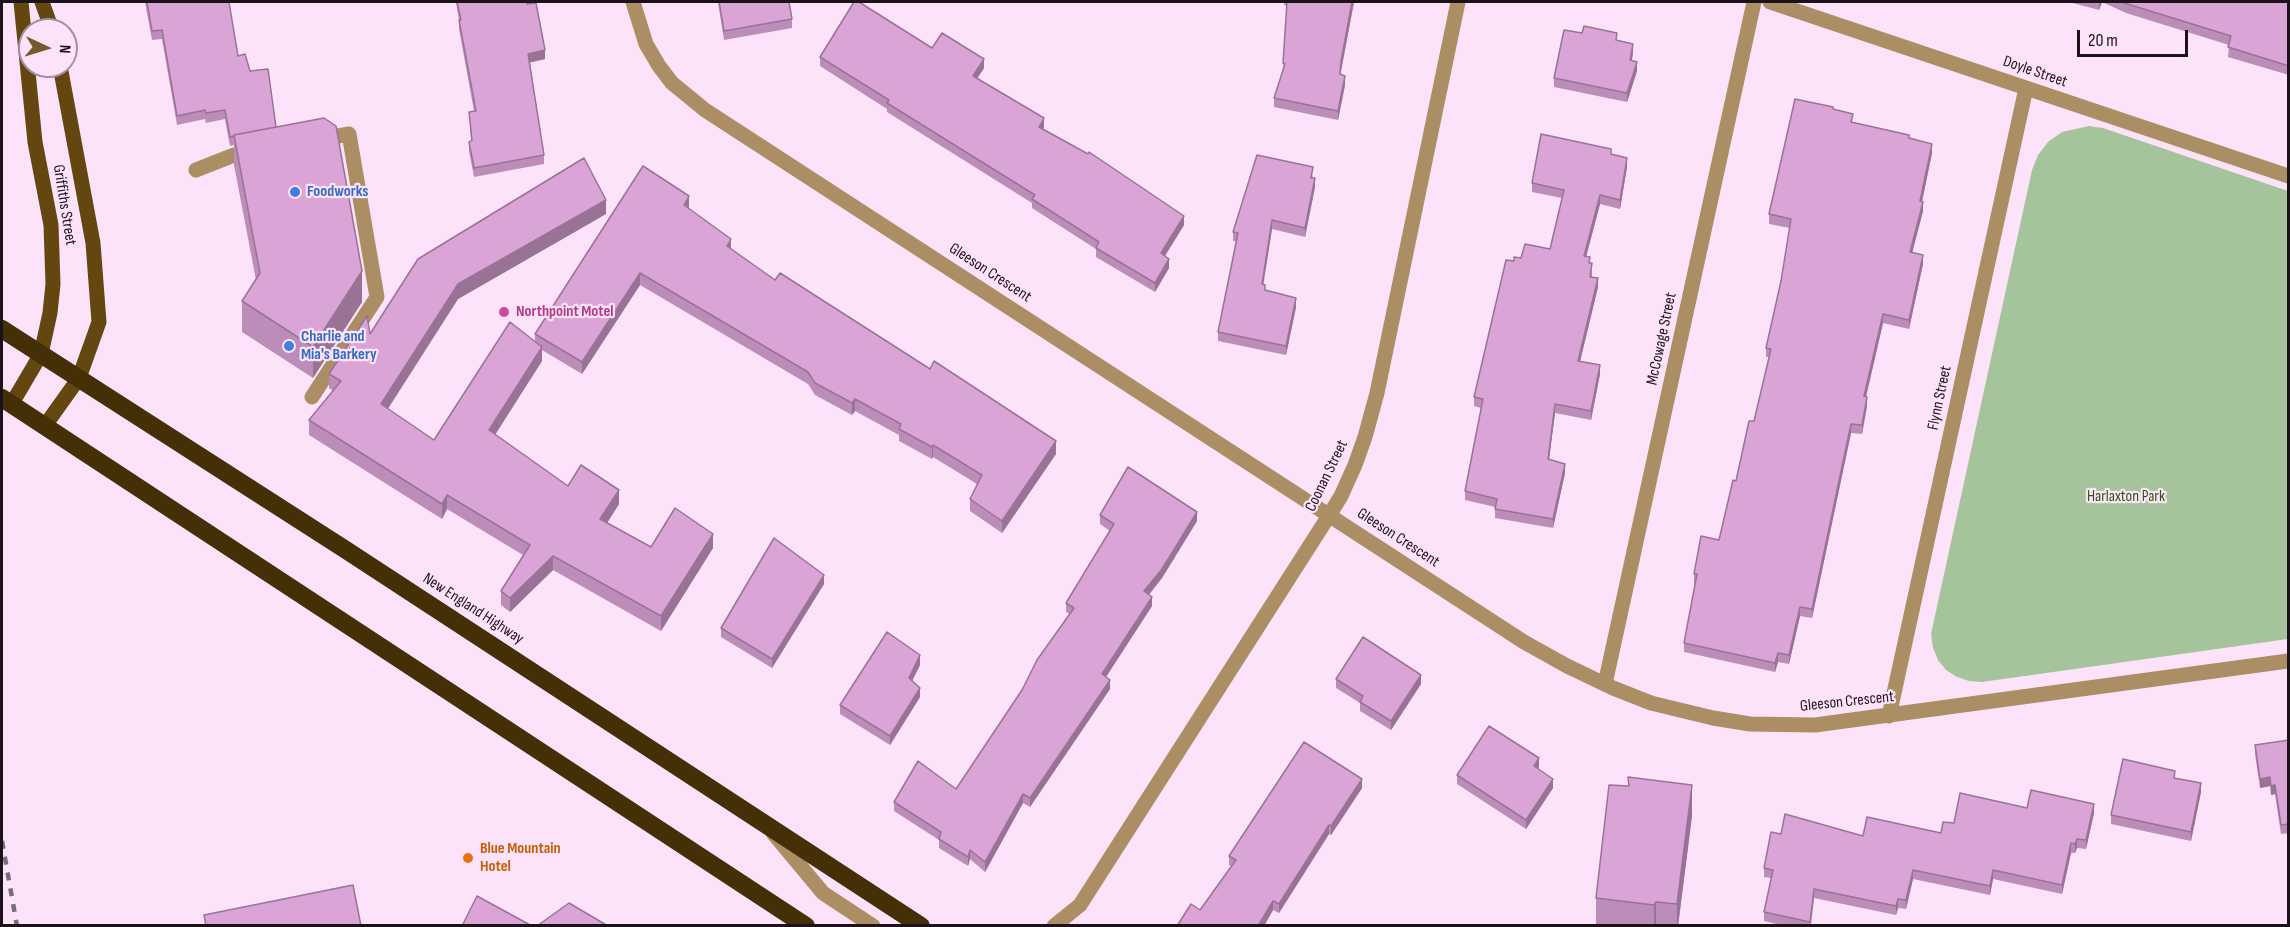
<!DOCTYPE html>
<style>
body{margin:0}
#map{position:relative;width:2290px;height:927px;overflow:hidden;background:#fde3fa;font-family:"Sofia Sans Condensed",sans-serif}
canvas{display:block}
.frame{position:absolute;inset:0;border:3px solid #1b121a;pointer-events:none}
.north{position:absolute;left:18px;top:18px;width:60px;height:60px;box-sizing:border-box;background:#fde3fa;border:2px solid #a38fa0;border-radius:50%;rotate:94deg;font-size:16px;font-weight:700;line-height:24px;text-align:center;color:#1b121a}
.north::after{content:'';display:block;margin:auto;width:21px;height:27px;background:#765a2d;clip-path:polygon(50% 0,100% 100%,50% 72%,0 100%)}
.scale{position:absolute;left:2077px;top:30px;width:111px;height:27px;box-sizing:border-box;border:3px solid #1b121a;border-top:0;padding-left:8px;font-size:18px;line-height:21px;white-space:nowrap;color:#1b121a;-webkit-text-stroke:4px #fde3fa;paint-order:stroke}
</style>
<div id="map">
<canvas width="2290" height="927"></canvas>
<div class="frame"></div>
<div class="north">N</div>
<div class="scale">20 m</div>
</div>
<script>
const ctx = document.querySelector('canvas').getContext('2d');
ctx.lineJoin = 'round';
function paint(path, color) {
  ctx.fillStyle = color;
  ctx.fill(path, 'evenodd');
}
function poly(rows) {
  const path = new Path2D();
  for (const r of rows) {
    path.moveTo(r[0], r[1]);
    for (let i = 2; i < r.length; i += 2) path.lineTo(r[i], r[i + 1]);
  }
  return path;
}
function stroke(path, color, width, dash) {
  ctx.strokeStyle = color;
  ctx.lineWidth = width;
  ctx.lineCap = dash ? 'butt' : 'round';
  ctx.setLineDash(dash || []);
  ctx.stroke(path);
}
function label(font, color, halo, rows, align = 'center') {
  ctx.font = font + ' "Sofia Sans Condensed",sans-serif';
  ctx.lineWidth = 4.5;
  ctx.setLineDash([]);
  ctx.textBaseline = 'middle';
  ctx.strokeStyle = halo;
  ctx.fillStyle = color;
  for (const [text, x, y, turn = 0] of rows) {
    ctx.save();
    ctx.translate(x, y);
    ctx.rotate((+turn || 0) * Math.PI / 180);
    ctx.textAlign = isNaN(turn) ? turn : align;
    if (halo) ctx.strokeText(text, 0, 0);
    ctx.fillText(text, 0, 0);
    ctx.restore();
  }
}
const green = poly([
 [2089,126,2103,128,2288,191,2288,639,1982,682,1969,681,1957,677,1946,670,1938,660,1933,648,1931,634,2032,170,2038,155,2048,142,2062,132]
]);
const minor = poly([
 [633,2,646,44,659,66,672,83,705,110,1524,642,1567,666,1613,688,1651,703,1713,718,1750,724,1815,725,2288,661],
 [1770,2,2288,176],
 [196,170,234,155,253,151],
 [312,397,377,297,349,134,321,139],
 [1605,684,1754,2],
 [1889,716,2026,88],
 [773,833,823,893,873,926],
 [1054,926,1080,905,1330,514,1341,496,1355,465,1365,437,1377,393,1458,2]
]);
const major = poly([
 [42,2,52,30],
 [11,405,41,354,50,313,53,284,51,225,35,142,21,2],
 [44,427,79,378,99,322,93,243,60,66]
]);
const highway = poly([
 [2,329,346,550,921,926],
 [2,398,806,926]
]);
const rail = poly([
 [2,841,17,926]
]);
const wall = poly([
 [145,2,229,2,238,56,250,71,276,127,362,302,313,378,242,332,242,301,256,280,234,165,234,145,230,146,225,119,206,123,205,119,177,125,162,39,152,40],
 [456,2,526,2,545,59,530,62,544,155,544,164,474,177,469,151,469,142,471,140,469,112,474,111,459,29,459,20],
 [718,2,789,2,792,19,792,28,724,40],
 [1284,2,1354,2,1341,71,1341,74,1345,85,1338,120,1274,107,1274,98,1283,70,1287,6,1284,5],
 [2069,2,2289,2,2289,75,2228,57,2229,45,2126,13,2102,2,2099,10],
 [1617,41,1633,53,1632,60,1637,71,1627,102,1554,87,1554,78],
 [932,48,984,68,977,78,1044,127,1043,129,1184,225,1165,256,1169,268,1155,292,1096,257,1096,249,1032,208,1032,203,887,112,887,109,820,66,820,57],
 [1833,109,1853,122,1909,138,1932,153,1922,202,1923,211,1912,253,1923,264,1909,329,1883,323,1866,397,1867,406,1862,434,1851,433,1812,618,1800,616,1789,664,1778,662,1775,672,1684,652,1684,643,1695,583,1694,583,1694,574,1719,540,1754,421,1769,357,1766,357,1766,348,1781,281,1790,228,1769,224,1769,214],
 [1611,154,1627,167,1620,209,1600,204,1586,256,1590,263,1592,272,1592,277,1598,287,1580,361,1600,374,1591,420,1555,413,1549,459,1565,473,1553,528,1495,518,1495,507,1465,500,1465,491,1481,408,1474,406,1474,397,1514,261,1550,249,1562,198,1532,192,1532,183],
 [1313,176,1313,178,1315,187,1305,237,1272,229,1263,284,1265,290,1296,307,1286,355,1218,341,1218,332,1236,241,1233,241,1233,232],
 [689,209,731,249,775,280,1056,454,1002,533,970,511,970,499,977,484,933,457,932,459,899,441,899,435,855,411,852,415,815,395,808,384,640,285,582,374,542,350,542,361,495,435,568,486,619,504,607,523,651,547,713,548,661,631,553,570,510,612,501,605,501,591,523,555,447,509,442,519,309,435,309,420,333,391,329,388,329,374,370,334,606,214,458,299,388,409,434,440,535,341,535,334],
 [1100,515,1197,521,1162,578,1149,595,1152,606,1106,677,1110,689,1030,807,1023,803,985,872,970,859,968,866,939,848,939,840,894,811,894,802,956,789,1022,690,1070,614,1066,612,1066,603,1110,531,1100,524],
 [824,584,772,668,721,637,721,628],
 [920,665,912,681,920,697,890,745,840,714,840,705],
 [1336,679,1421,684,1391,730,1360,711,1360,703,1336,688],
 [2289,740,2289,833,2281,834,2275,794,2271,795,2270,786,2260,788,2255,754,2255,745],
 [1539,767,1538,769,1553,788,1526,829,1457,784,1457,775],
 [1628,777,1692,816,1678,926,1596,926,1596,898,1628,786],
 [2175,778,2201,792,2191,841,2111,824,2111,815],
 [1362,788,1331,835,1329,834,1279,913,1273,910,1264,926,1177,926,1200,910,1231,866,1229,865,1229,856],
 [2027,808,2094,813,2086,849,2077,848,2075,853,2071,853,2062,894,1993,879,1990,895,1913,879,1906,909,1898,908,1896,915,1814,898,1811,926,1785,926,1764,921,1764,912,1771,878,1764,877,1764,868,1781,834,1863,836,1941,833,1954,823]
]);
const shadedWall = poly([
 [1352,2,1354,2,1341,71,1341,61],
 [2099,2,2102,2,2099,10],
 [1633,44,1633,53,1630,69,1630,60],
 [545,50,545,59,528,63,528,54],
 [984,59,984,68,973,85,973,76],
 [1637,62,1637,71,1627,102,1627,93],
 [1345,76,1345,85,1338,120,1338,111],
 [1044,118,1044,127,1039,136,1039,127],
 [1932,144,1932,153,1920,211,1920,201],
 [1627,158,1627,167,1620,209,1620,200],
 [1315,178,1315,187,1305,237,1305,228],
 [1600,195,1600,204,1584,265,1584,256],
 [689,196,689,208,684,205],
 [606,200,606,214,458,299,381,419,381,404,458,284],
 [1923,202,1923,211,1910,261,1910,252],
 [1184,216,1184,225,1161,262,1161,253],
 [1272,220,1272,229,1262,293,1262,284],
 [731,239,731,251,727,246],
 [1923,255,1923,264,1909,329,1909,320],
 [1169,259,1169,268,1155,292,1155,283],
 [362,271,362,302,313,378,313,347],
 [640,273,640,285,582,374,582,362],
 [1598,278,1598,287,1578,370,1578,361],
 [1296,298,1296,307,1286,355,1286,346],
 [1883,314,1883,323,1864,405,1864,396],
 [542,347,542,361,489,444,489,430],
 [1600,365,1600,374,1591,420,1591,411],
 [1867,397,1867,406,1862,434,1862,425],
 [855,399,855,411,852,415,852,403],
 [1555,404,1555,413,1548,468,1548,459],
 [1851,424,1851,433,1812,618,1812,609],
 [1056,441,1056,454,1002,533,1002,521],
 [933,445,933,457,932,459,932,447],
 [1565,464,1565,473,1553,528,1553,519],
 [619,490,619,504,600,534,600,519],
 [447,495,447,509,442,519,442,504],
 [1197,512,1197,521,1162,578,1144,600,1144,591],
 [713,534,713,548,661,631,661,616],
 [553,556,553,570,510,612,510,598],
 [824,575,824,584,772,668,772,659],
 [1152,597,1152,606,1102,683,1102,674],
 [1800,607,1800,616,1789,664,1789,655],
 [1778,653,1778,662,1775,672,1775,663],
 [920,655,920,665,909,687,909,678],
 [1421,675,1421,684,1391,730,1391,721],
 [1110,680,1110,689,1030,807,1030,798],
 [920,688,920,697,890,745,890,736],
 [1539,758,1539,767,1534,775,1534,766],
 [2270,777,2270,786,2260,788,2260,779],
 [1362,779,1362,788,1331,835,1331,826],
 [1553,779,1553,788,1526,829,1526,820],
 [2201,783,2201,792,2191,841,2191,832],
 [1692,785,1692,816,1678,926,1677,926,1677,904],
 [2275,785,2275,794,2271,795,2271,786],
 [1023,794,1023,803,985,872,985,862],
 [2094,804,2094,813,2086,849,2086,840],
 [1329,825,1329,834,1279,913,1279,904],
 [2077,839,2077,848,2075,853,2075,844],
 [2071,843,2071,853,2062,894,2062,885],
 [970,850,970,859,968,866,968,857],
 [1913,870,1913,879,1906,909,1906,900],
 [1993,870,1993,879,1990,895,1990,886],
 [1814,889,1814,898,1810,926,1810,922],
 [1898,899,1898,908,1896,915,1896,906],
 [1273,901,1273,910,1264,926,1258,926],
 [1656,902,1656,926,1654,926,1654,905]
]);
const building = poly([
 [147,2,229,2,238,56,245,54,250,71,268,69,276,127,234,135,234,136,230,137,225,110,206,113,205,110,177,116,162,30,152,31,147,2],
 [457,2,526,2,527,4,536,3,545,50,528,54,544,155,474,168,469,142,472,140,469,112,476,111,459,20,461,20,457,2],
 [719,2,789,2,792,19,724,31,719,2],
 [854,2,859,2,932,48,942,33,984,59,973,76,1044,118,1039,127,1088,154,1089,152,1184,216,1161,253,1169,259,1155,283,1096,248,1099,242,1032,199,1035,195,887,103,889,100,820,57,854,2],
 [1287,2,1352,2,1341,61,1340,74,1345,76,1338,111,1274,98,1285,64,1283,63,1287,2],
 [2121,2,2289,2,2289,66,2228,47,2231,36,2121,2],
 [1584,26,1617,33,1616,40,1633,44,1630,60,1637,62,1627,93,1554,78,1564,30,1582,33,1584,26],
 [1795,99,1833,107,1833,109,1853,114,1851,122,1909,135,1909,138,1932,144,1920,201,1923,202,1910,252,1923,255,1909,320,1883,314,1864,396,1867,397,1862,425,1851,424,1812,609,1800,607,1789,655,1778,653,1775,663,1684,643,1697,574,1694,574,1701,536,1719,540,1733,480,1736,481,1749,421,1754,421,1771,349,1766,348,1781,281,1791,219,1769,214,1795,99],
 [324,118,336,126,362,271,313,347,242,301,260,273,234,135,324,118],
 [1541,134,1611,149,1611,154,1627,158,1620,200,1600,195,1584,256,1590,257,1589,263,1592,263,1590,277,1598,278,1578,361,1600,365,1591,411,1555,404,1548,459,1565,464,1553,519,1495,509,1497,499,1465,491,1483,399,1474,397,1506,260,1514,261,1514,257,1521,258,1525,244,1550,249,1564,190,1532,183,1541,134],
 [1257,155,1313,167,1311,178,1315,178,1305,228,1272,220,1262,284,1265,285,1265,290,1296,298,1286,346,1218,332,1238,233,1233,232,1257,155],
 [584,158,606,200,458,284,381,404,434,440,510,322,542,347,489,430,568,486,581,465,619,490,600,519,651,547,675,508,713,534,661,616,553,556,510,598,501,591,530,545,447,495,442,504,309,420,341,381,329,374,367,316,370,334,418,259,584,158],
 [643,166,689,196,684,205,731,239,727,246,775,280,780,273,930,369,934,361,1056,441,1002,521,970,499,982,475,933,445,932,447,899,429,901,424,855,399,852,403,815,383,808,372,640,273,582,362,535,334,643,166],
 [1128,467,1197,512,1162,569,1144,591,1152,597,1102,674,1110,680,1030,798,1023,794,985,862,970,850,968,857,939,839,941,832,894,802,918,761,956,789,1022,690,1037,660,1074,608,1066,603,1114,524,1100,515,1128,467],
 [774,538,824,575,772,659,721,628,774,538],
 [887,632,920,655,909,678,920,688,890,736,840,705,887,632],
 [1363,637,1421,675,1391,721,1360,702,1363,696,1336,679,1363,637],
 [1489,726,1539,758,1534,766,1553,779,1526,820,1457,775,1489,726],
 [2289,740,2289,824,2281,825,2275,785,2271,786,2270,777,2260,779,2255,745,2289,740],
 [1304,742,1362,779,1331,826,1329,825,1279,904,1273,901,1258,926,1177,926,1191,904,1200,910,1236,860,1229,856,1304,742],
 [2123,759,2175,771,2174,778,2201,783,2191,832,2111,815,2123,759],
 [1628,777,1692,785,1677,904,1656,902,1654,905,1596,898,1609,785,1629,786,1628,777],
 [2031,790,2094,804,2086,840,2077,839,2075,844,2071,843,2062,885,1993,870,1990,886,1913,870,1906,900,1898,899,1896,906,1814,889,1810,922,1764,912,1773,870,1764,868,1771,832,1781,834,1785,814,1863,836,1867,817,1941,833,1943,822,1954,823,1960,793,2027,808,2031,790],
 [353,885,361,926,206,926,204,915,353,885],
 [477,896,532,926,462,926,477,896],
 [569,903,608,926,537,926,569,903]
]);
const markers = [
 [295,192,6,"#3f7fe0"],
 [504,312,6,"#d1479c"],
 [289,346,6,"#3f7fe0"],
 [468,858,6,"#e8710a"]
];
const streetNames = [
 ["Doyle Street",2035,72,19],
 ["Griffiths Street",64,205,81],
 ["Gleeson Crescent",990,273,33],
 ["McCowage Street",1662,339,-78],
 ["Flynn Street",1940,398,-78],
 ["Coonan Street",1327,476,-64],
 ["Gleeson Crescent",1398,538,33],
 ["New England Highway",473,609,33],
 ["Gleeson Crescent",1847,702,-6]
];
const shopNames = [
 ["Foodworks",307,192],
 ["Charlie and",301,337],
 ["Mia's Barkery",301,355]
];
const hotelNames = [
 ["Northpoint Motel",516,312]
];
const parkNames = [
 ["Harlaxton Park",2126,497]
];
const foodNames = [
 ["Blue Mountain",480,849],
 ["Hotel",480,867]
];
paint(green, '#a6c49b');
stroke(minor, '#ab8e63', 15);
stroke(major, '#634610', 15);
stroke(highway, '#452f07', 18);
stroke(rail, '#7c6c7a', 4.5, [8, 8]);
paint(wall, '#bc8db8');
paint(shadedWall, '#997396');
paint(building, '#dba4d6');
stroke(building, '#997396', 1.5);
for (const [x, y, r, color] of markers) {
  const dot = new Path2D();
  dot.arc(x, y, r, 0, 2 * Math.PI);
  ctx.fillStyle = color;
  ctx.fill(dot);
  stroke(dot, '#fde3fa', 2);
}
label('16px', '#1b121a', '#fde3fa', streetNames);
label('bold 16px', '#366cbe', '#fde3fa', shopNames, 'left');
label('bold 16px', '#b23c85', '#fde3fa', hotelNames, 'left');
label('16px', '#275b08', '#fde3fa', parkNames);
label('bold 16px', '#c56008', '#fde3fa', foodNames, 'left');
</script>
